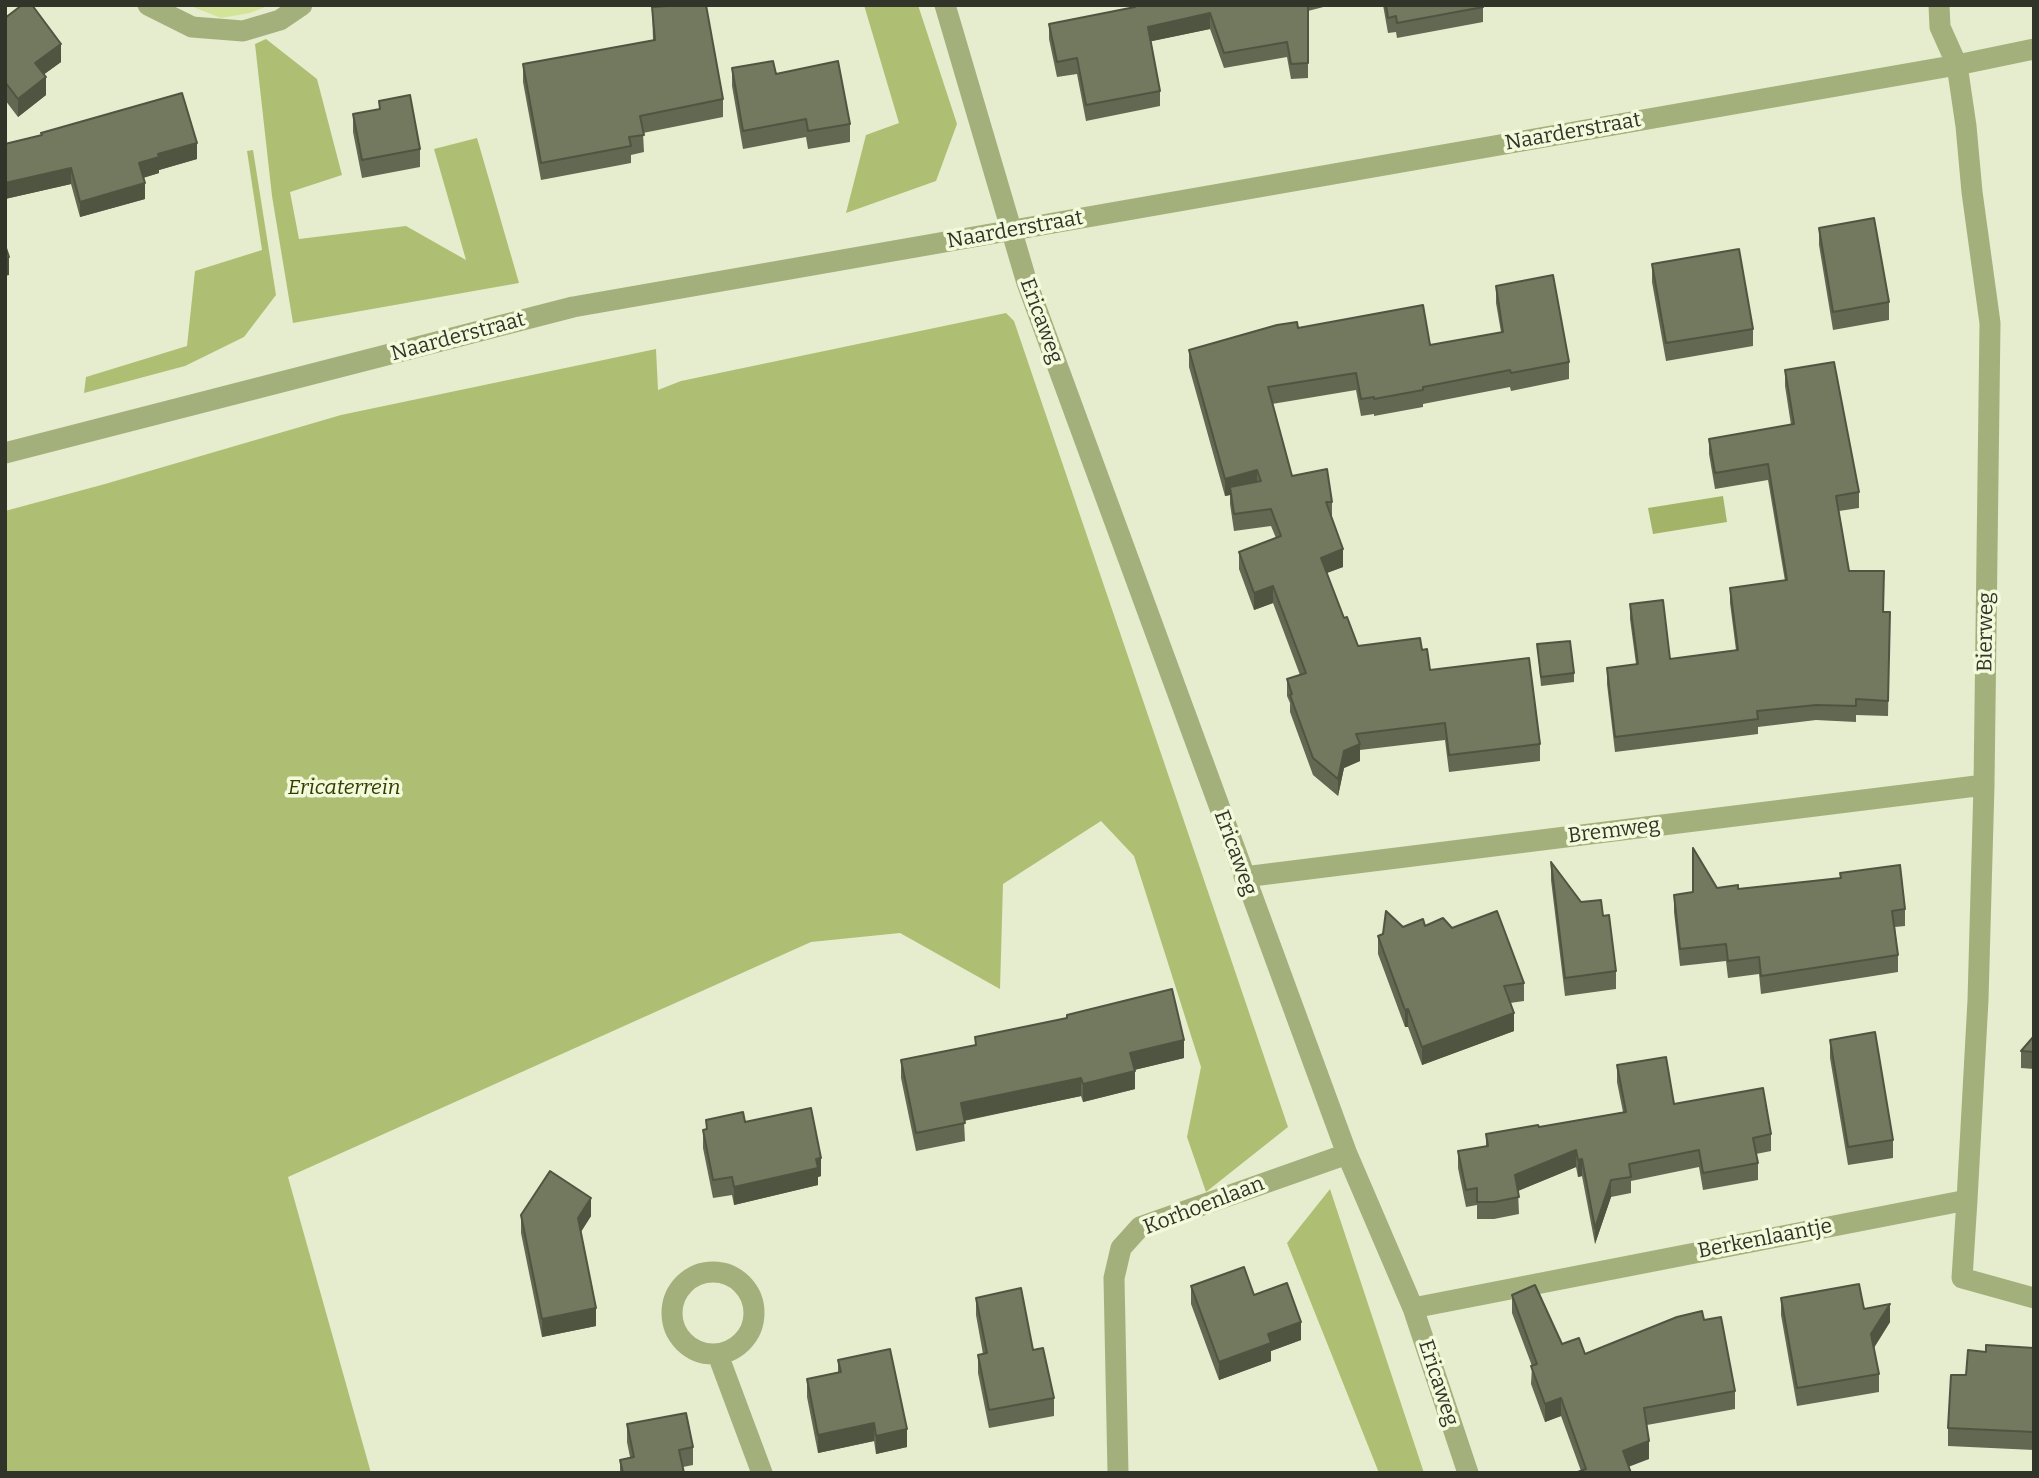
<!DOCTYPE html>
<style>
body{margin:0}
#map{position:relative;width:2039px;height:1478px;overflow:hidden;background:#e5edce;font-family:Bitter,serif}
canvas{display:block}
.frame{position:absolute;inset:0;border:7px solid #313428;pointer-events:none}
</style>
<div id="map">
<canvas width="2039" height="1478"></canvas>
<div class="frame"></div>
</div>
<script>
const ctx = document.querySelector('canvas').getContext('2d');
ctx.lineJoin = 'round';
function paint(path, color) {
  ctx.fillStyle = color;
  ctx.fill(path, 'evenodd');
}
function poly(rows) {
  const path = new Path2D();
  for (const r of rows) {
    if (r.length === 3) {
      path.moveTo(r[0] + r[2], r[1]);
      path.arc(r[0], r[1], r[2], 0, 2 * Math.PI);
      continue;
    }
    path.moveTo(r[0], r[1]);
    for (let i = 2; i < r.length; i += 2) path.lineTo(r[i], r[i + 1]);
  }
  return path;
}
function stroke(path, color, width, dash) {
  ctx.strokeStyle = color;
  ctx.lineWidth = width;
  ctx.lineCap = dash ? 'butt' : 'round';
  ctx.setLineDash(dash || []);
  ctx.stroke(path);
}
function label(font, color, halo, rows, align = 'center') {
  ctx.font = font + ' Bitter,serif';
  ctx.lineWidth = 7;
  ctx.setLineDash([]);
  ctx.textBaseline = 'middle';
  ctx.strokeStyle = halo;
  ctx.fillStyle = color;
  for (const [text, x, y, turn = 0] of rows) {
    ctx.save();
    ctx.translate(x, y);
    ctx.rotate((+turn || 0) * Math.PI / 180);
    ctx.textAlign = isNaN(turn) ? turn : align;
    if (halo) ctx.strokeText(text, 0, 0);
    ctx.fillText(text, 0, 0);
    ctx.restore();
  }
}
const green = poly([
 [188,5,270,5,250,13,221,18]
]);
const forest = poly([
 [864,5,918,5,957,124,936,181,846,213,866,135,899,123],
 [266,39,317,79,342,175,290,192,299,239,406,226,466,260,434,149,477,138,519,283,293,323,272,196,255,44],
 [253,150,276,295,244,337,185,366,84,393,86,377,187,346,195,271,262,250,247,151],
 [1006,313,1014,321,1288,1127,1206,1192,1187,1137,1201,1067,1134,856,1101,821,1003,884,1000,989,900,933,811,942,288,1177,371,1473,5,1473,5,511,105,484,341,415,656,349,658,390,681,381],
 [1330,1189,1424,1473,1379,1473,1287,1243]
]);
const water = poly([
 [1723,496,1727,522,1653,534,1648,508]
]);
const minor = poly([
 [148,5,192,27,243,31,280,20,302,5],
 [945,5,1027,283,1347,1154,1413,1308,1468,1473],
 [1939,5,1940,27,1957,65,1966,126,1972,192,1990,323,1984,785,1978,1000,1967,1200],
 [5,453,573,307,1957,65,2034,49],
 [1244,877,1984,785],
 [713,1313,41],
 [1413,1308,1967,1200,1962,1278,2034,1298],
 [718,1355,762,1473],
 [1118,1473,1114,1278,1121,1248,1140,1227,1347,1154]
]);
const wall = poly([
 [1132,5,1331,5,1308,11,1308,78,1291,79,1287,57,1224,68,1210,29,1151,41,1160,91,1160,106,1086,121,1077,74,1057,77,1049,39,1049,24,1132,8],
 [1383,5,1483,5,1483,22,1397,38,1396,32,1388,33],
 [652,7,723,99,723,117,643,133,644,152,631,155,631,163,541,180,523,82,523,64,653,40],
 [5,18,61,62,44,74,46,95,18,117,5,100],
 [732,68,776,74,850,124,850,142,808,149,806,137,743,149,732,86],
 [379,101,420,149,420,167,362,178,353,132,353,114,379,109],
 [41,133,197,159,159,170,159,173,143,178,145,199,80,217,71,184,5,199,5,144,41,135],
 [1819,228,1889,302,1889,320,1833,330,1819,245],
 [1652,264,1753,329,1753,346,1666,361,1652,282],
 [1496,286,1569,362,1569,379,1511,391,1510,387,1423,404,1423,407,1374,416,1374,414,1361,416,1356,390,1272,404,1292,476,1332,502,1332,519,1343,567,1327,573,1344,618,1358,646,1422,650,1430,670,1540,744,1540,761,1449,772,1445,740,1360,750,1360,761,1344,768,1338,796,1313,775,1290,712,1290,703,1287,696,1287,679,1300,675,1273,603,1254,610,1239,569,1239,552,1276,538,1271,526,1234,531,1230,504,1230,495,1225,496,1189,367,1189,350,1298,328,1430,345,1501,332,1496,303],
 [1785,370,1859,492,1859,508,1839,511,1849,571,1883,612,1890,612,1888,716,1856,715,1856,722,1816,720,1758,727,1758,734,1615,752,1607,684,1607,668,1636,664,1630,619,1630,604,1670,659,1736,650,1730,603,1730,588,1785,581,1768,480,1715,489,1709,454,1709,439,1791,425,1785,386],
 [1537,644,1574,673,1574,682,1541,686],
 [1551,862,1581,902,1603,916,1616,971,1616,989,1565,996,1551,880],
 [1840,873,1905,909,1905,926,1895,927,1898,955,1898,972,1761,994,1759,974,1728,978,1726,961,1680,966,1674,912,1674,895,1717,888,1738,889,1840,878],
 [1425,926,1452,928,1524,983,1524,1001,1510,1003,1514,1031,1422,1065,1408,1027,1405,1027,1378,954,1378,936,1403,927],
 [1067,1015,1184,1058,1134,1070,1135,1089,1083,1102,1081,1096,964,1121,965,1141,916,1151,901,1078,901,1060,975,1045,975,1037,1067,1018],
 [2034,1036,2034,1069,2021,1068,2021,1051],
 [1830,1040,1893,1140,1893,1158,1848,1165,1830,1058],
 [1617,1065,1674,1104,1771,1134,1771,1151,1756,1154,1758,1163,1758,1180,1703,1190,1699,1167,1631,1181,1631,1193,1611,1197,1595,1244,1582,1176,1578,1177,1576,1167,1518,1191,1519,1214,1494,1219,1477,1219,1477,1205,1466,1207,1458,1168,1458,1151,1486,1146,1486,1134,1539,1127,1623,1112,1617,1082],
 [706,1120,745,1122,821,1176,818,1177,818,1185,734,1205,732,1195,713,1198,703,1148,703,1130,706,1130],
 [521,1215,591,1216,581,1232,596,1326,542,1337,521,1233],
 [1191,1286,1254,1295,1301,1340,1271,1351,1271,1361,1219,1380,1191,1304],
 [1512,1295,1562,1344,1585,1354,1704,1320,1735,1391,1735,1409,1647,1425,1649,1459,1581,1471,1561,1416,1545,1422,1531,1384,1532,1366,1512,1313],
 [976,1298,1033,1350,1054,1398,1054,1416,989,1428,978,1373,978,1355,983,1354,976,1315],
 [1781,1298,1864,1309,1890,1322,1874,1348,1879,1374,1879,1392,1797,1406,1781,1315],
 [2034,1348,2034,1450,1948,1446,1948,1428,1966,1375,1986,1352],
 [838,1360,907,1447,876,1454,874,1441,818,1453,807,1397,807,1379,838,1372],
 [627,1424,693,1447,693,1465,683,1467,684,1473,620,1473,620,1460,630,1457,627,1442]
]);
const shadedWall = poly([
 [1210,13,1210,29,1148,42,1148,27],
 [61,44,61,62,35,81,35,63],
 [46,77,46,95,18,117,18,99],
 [197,143,197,159,159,170,159,173,139,179,139,163,158,154],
 [71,168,71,184,5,199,5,183],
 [145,183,145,199,80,217,80,202],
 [9,257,9,275,5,276,5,258],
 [1257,470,1257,488,1230,487,1230,495,1225,496,1225,479],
 [1343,549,1343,567,1321,575,1321,558],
 [1273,586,1273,603,1254,610,1254,593],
 [1360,744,1360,761,1344,768,1338,796,1338,779,1344,751],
 [1408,1009,1408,1027,1405,1027,1405,1010],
 [1514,1013,1514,1031,1422,1065,1422,1047],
 [1184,1040,1184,1058,1130,1071,1130,1053],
 [1135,1071,1135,1089,1083,1102,1083,1084],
 [1081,1078,1081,1096,961,1121,961,1103],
 [1576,1150,1576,1167,1515,1192,1515,1175],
 [821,1158,821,1176,818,1177,818,1185,734,1205,734,1187],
 [1582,1159,1582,1176,1578,1177,1578,1160],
 [1611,1180,1611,1197,1595,1244,1595,1228],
 [591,1198,591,1216,578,1236,578,1218],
 [1890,1304,1890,1322,1871,1352,1871,1334],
 [596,1308,596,1326,542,1337,542,1319],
 [1301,1322,1301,1340,1271,1351,1271,1361,1219,1380,1219,1362,1268,1334],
 [1561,1398,1561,1416,1545,1422,1545,1404],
 [874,1423,874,1441,818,1453,818,1435],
 [907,1429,907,1447,876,1454,876,1436],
 [1649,1441,1649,1459,1623,1469,1623,1451]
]);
const building = poly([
 [22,5,32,5,61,44,35,63,46,77,18,99,5,82,5,18,22,5],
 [682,5,706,5,723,99,640,116,644,135,629,137,631,146,541,163,523,64,655,40,652,7,682,5],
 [1135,5,1308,5,1308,63,1291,64,1287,42,1224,53,1210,13,1148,27,1160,91,1086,105,1077,58,1057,62,1049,24,1135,7,1135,5],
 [1386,5,1483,5,1483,7,1397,23,1396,16,1388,18,1386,5],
 [773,61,776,74,838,61,850,124,808,131,806,119,743,131,732,68,773,61],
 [182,93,197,143,158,154,159,157,139,163,145,183,80,202,71,168,5,183,5,144,42,135,41,133,182,93],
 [410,95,420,149,362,160,353,114,380,109,379,101,410,95],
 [1874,218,1889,302,1833,312,1819,228,1874,218],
 [5,245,9,257,5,258,5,245],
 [1739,249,1753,329,1666,343,1652,264,1739,249],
 [1553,275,1569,362,1511,373,1510,370,1423,387,1423,390,1374,399,1374,397,1361,399,1356,373,1268,387,1292,476,1327,469,1332,502,1326,502,1343,549,1321,558,1344,618,1347,617,1358,646,1420,638,1422,650,1427,649,1430,670,1529,658,1540,744,1449,755,1445,723,1356,734,1360,744,1344,751,1338,779,1313,758,1290,695,1292,694,1287,679,1306,673,1273,586,1254,593,1239,552,1281,536,1271,509,1234,514,1230,487,1261,481,1257,470,1225,479,1189,350,1277,325,1297,322,1298,328,1423,305,1430,345,1503,332,1496,286,1553,275],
 [1834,362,1859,492,1836,496,1849,571,1884,571,1883,612,1890,612,1888,701,1856,699,1856,706,1816,705,1757,711,1758,719,1615,737,1607,668,1638,664,1630,604,1663,600,1670,659,1738,650,1730,588,1787,580,1768,464,1715,473,1709,439,1794,424,1785,370,1834,362],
 [1570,641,1574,673,1541,677,1537,644,1570,641],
 [1693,848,1717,888,1738,885,1738,889,1841,878,1840,873,1900,865,1905,909,1892,911,1898,955,1761,976,1759,957,1728,961,1726,944,1680,949,1674,895,1693,892,1693,848],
 [1551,862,1581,902,1601,900,1603,916,1609,915,1616,971,1565,978,1551,862],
 [1386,911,1403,927,1423,919,1425,926,1443,918,1452,928,1497,911,1524,983,1504,986,1514,1013,1422,1047,1408,1009,1405,1010,1378,936,1383,934,1386,911],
 [1172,989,1184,1040,1130,1053,1135,1071,1083,1084,1081,1078,961,1103,965,1123,916,1133,901,1060,976,1045,975,1037,1067,1018,1067,1015,1172,989],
 [1875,1032,1893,1140,1848,1147,1830,1040,1875,1032],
 [2034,1036,2034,1052,2021,1051,2034,1036],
 [1666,1057,1674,1104,1763,1088,1771,1134,1753,1138,1758,1163,1703,1173,1699,1150,1629,1164,1631,1177,1611,1180,1595,1228,1582,1159,1578,1160,1576,1150,1515,1175,1519,1197,1494,1202,1477,1202,1477,1188,1466,1190,1458,1151,1488,1146,1486,1134,1538,1125,1539,1127,1626,1112,1617,1065,1666,1057],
 [811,1108,821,1158,816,1159,818,1168,734,1187,732,1177,713,1180,703,1130,707,1129,706,1120,743,1112,745,1122,811,1108],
 [550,1171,591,1198,578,1218,596,1308,542,1319,521,1215,550,1171],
 [1244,1267,1254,1295,1287,1283,1301,1322,1268,1334,1271,1343,1219,1362,1191,1286,1244,1267],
 [1859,1284,1864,1309,1890,1304,1871,1334,1879,1374,1797,1388,1781,1298,1859,1284],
 [1535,1285,1562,1344,1579,1338,1585,1354,1677,1317,1702,1311,1704,1320,1721,1317,1735,1391,1644,1408,1649,1441,1623,1451,1631,1473,1575,1473,1586,1469,1561,1398,1545,1404,1531,1366,1537,1364,1512,1295,1535,1285],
 [1021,1288,1033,1350,1043,1348,1054,1398,989,1410,978,1355,987,1353,976,1298,1021,1288],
 [1986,1345,2034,1348,2034,1432,1948,1428,1951,1375,1966,1375,1968,1350,1986,1352,1986,1345],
 [890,1349,907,1429,876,1436,874,1423,818,1435,807,1379,841,1372,838,1360,890,1349],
 [686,1413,693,1447,679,1450,684,1473,623,1473,620,1460,634,1457,627,1424,686,1413]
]);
const streetNames = [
 ["Naarderstraat",1573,132,-10],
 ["Naarderstraat",1015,230,-10],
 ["Ericaweg",1041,321,70],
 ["Naarderstraat",458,337,-15],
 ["Bierweg",1986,632,-89],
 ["Bremweg",1614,831,-7],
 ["Ericaweg",1235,853,70],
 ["Korhoenlaan",1204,1206,-21],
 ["Berkenlaantje",1765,1239,-11],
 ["Ericaweg",1438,1383,72]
];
const parkNames = [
 ["Ericaterrein",344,788]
];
paint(green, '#d3e499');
paint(forest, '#aebf73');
paint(water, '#a3b468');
stroke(minor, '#a4b07c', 21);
paint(wall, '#626851');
paint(shadedWall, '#505542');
paint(building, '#72795e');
stroke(building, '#505542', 2);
label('21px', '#313428', '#f2fadb', streetNames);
label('italic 21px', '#333d00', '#f2fadb', parkNames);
</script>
